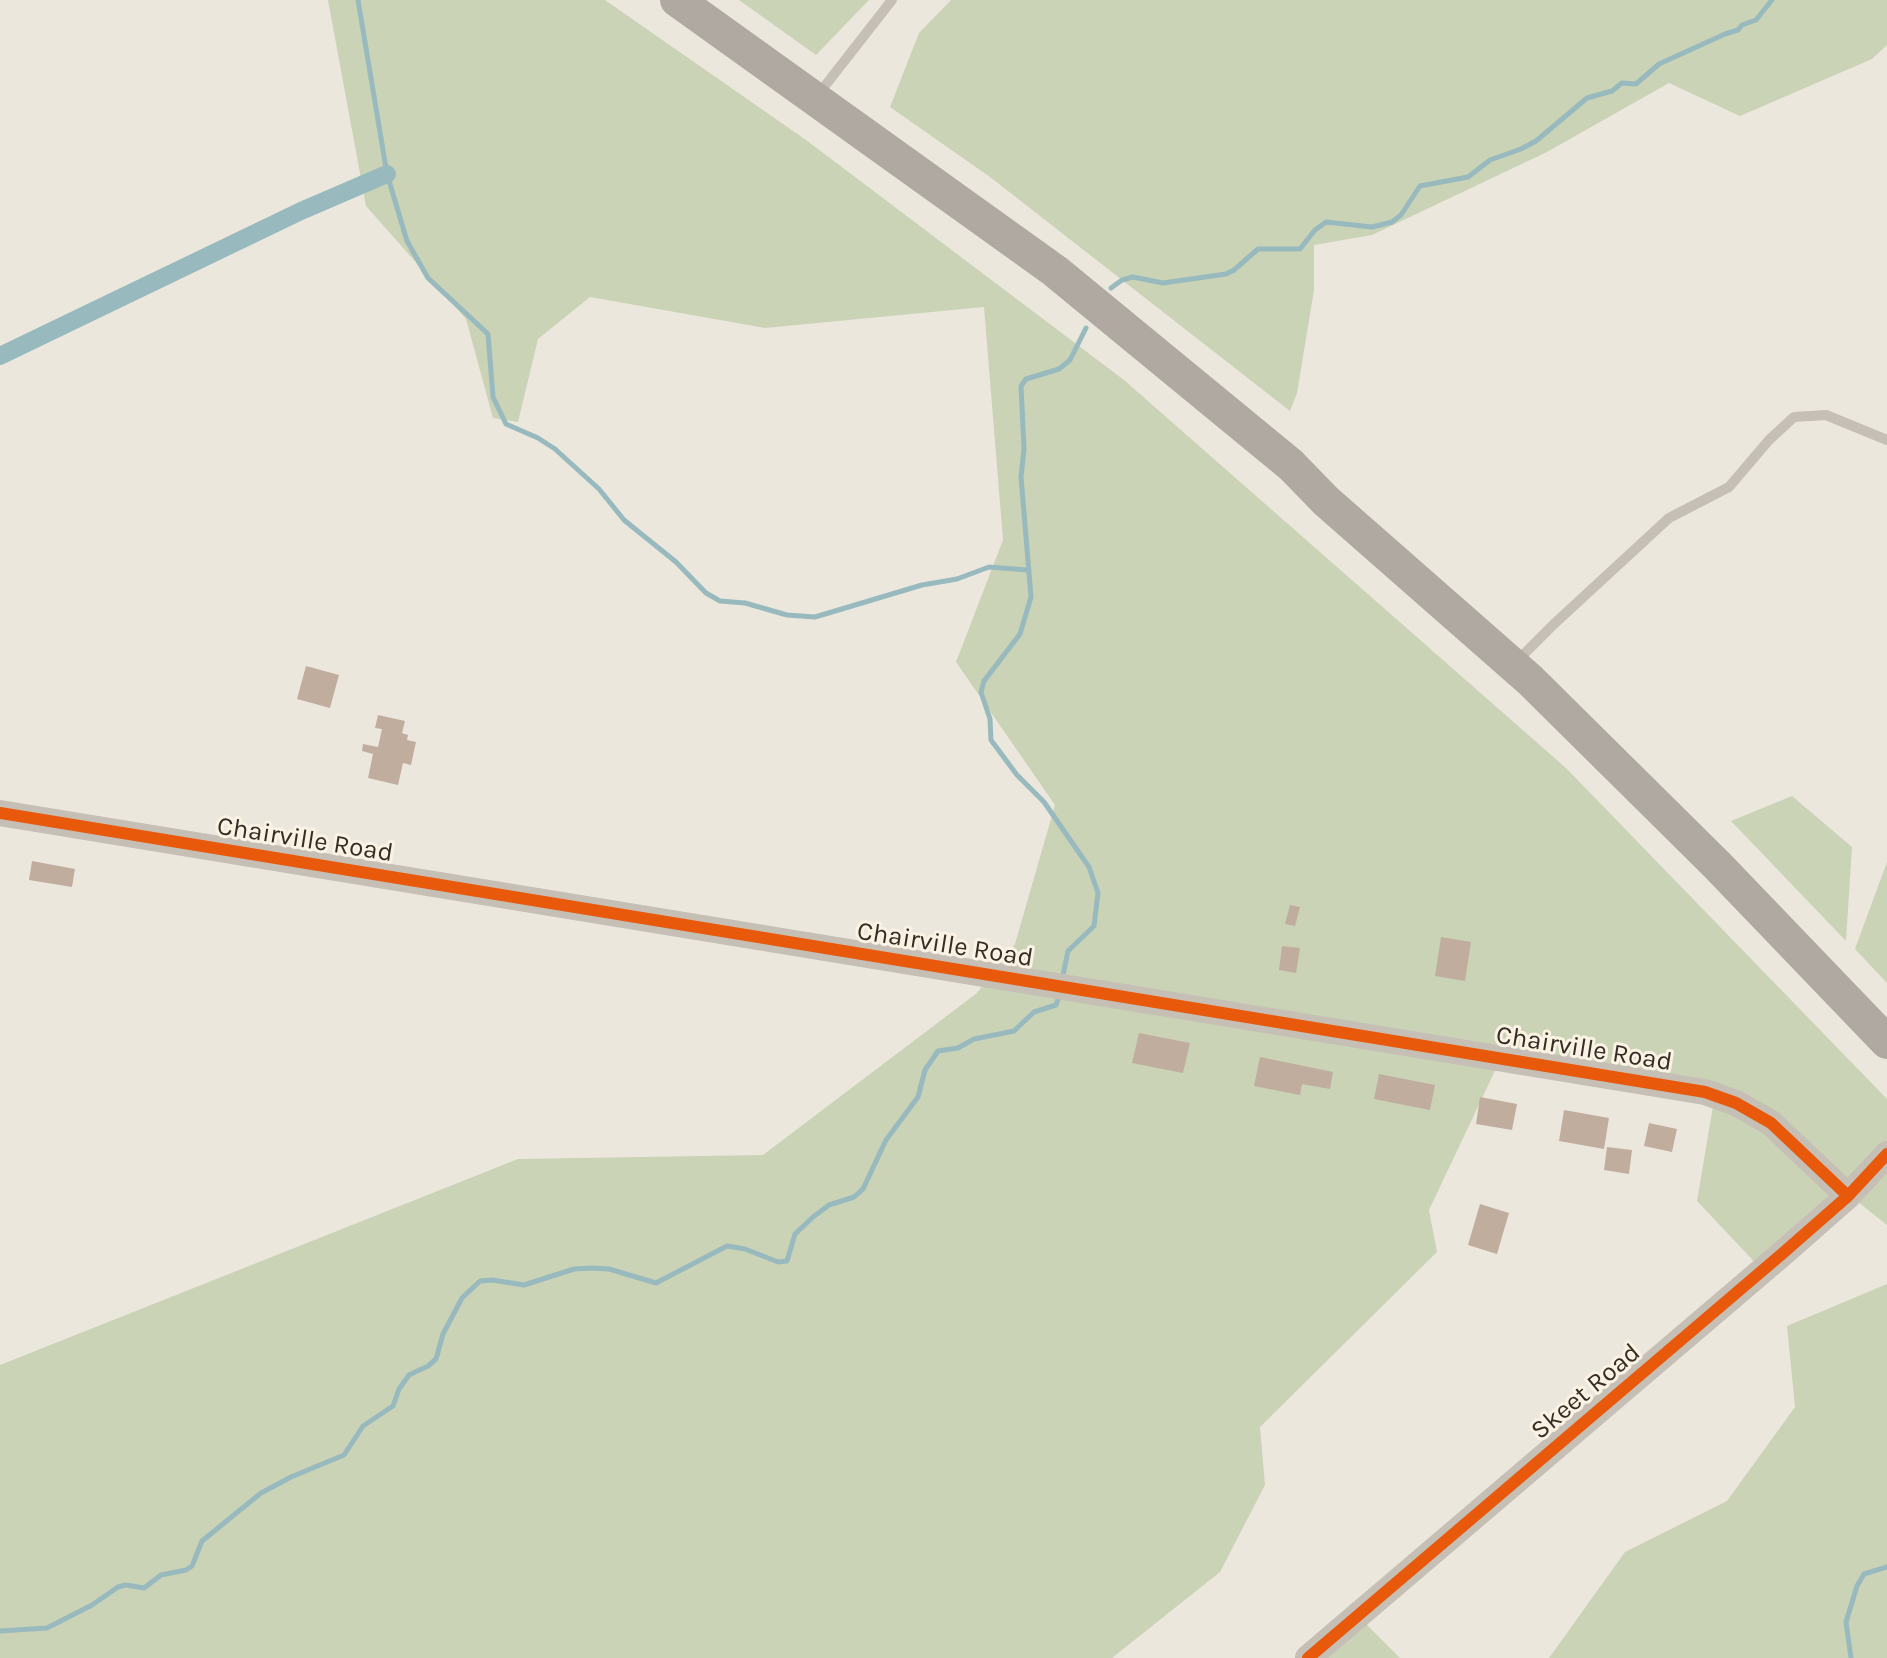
<!DOCTYPE html>
<style>
body{margin:0}
canvas{display:block;background:#ece7dd}
</style>
<canvas width="1887" height="1658"></canvas>
<script>
const ctx = document.querySelector('canvas').getContext('2d');
ctx.lineJoin = 'round';
function paint(path, color) {
  ctx.fillStyle = color;
  ctx.fill(path, 'evenodd');
}
function poly(rows) {
  const path = new Path2D();
  for (const r of rows) {
    path.moveTo(r[0], r[1]);
    for (let i = 2; i < r.length; i += 2) path.lineTo(r[i], r[i + 1]);
  }
  return path;
}
function stroke(path, color, width, dash) {
  ctx.strokeStyle = color;
  ctx.lineWidth = width;
  ctx.lineCap = dash ? 'butt' : 'round';
  ctx.setLineDash(dash || []);
  ctx.stroke(path);
}
function label(font, color, halo, rows, align = 'center') {
  ctx.font = font + ' Karla,sans-serif';
  ctx.lineWidth = 6;
  ctx.setLineDash([]);
  ctx.textBaseline = 'middle';
  ctx.strokeStyle = halo;
  ctx.fillStyle = color;
  for (const [text, x, y, turn = 0] of rows) {
    ctx.save();
    ctx.translate(x, y);
    ctx.rotate((+turn || 0) * Math.PI / 180);
    ctx.textAlign = isNaN(turn) ? turn : align;
    if (halo) ctx.strokeText(text, 0, 0);
    ctx.fillText(text, 0, 0);
    ctx.restore();
  }
}
const green = poly([
 [328,0,605,0,806,140,1124,380,1566,768,1887,1099,1887,1225,1848,1194,1764,1272,1697,1201,1714,1100,1501,1058,1429,1210,1437,1252,1260,1427,1265,1485,1220,1572,1112,1658,0,1658,0,1365,518,1159,763,1155,977,993,1015,944,1055,805,956,662,1003,540,984,307,765,328,590,297,538,339,518,422,493,418,466,319,366,206],
 [739,0,869,0,816,55],
 [951,0,1887,0,1887,45,1872,59,1740,116,1669,83,1547,152,1372,235,1314,245,1314,290,1297,393,1290,411,990,177,890,107,919,33],
 [1792,796,1852,847,1846,941,1731,821],
 [1887,862,1887,983,1855,949],
 [1887,1284,1887,1658,1549,1658,1625,1552,1727,1501,1795,1407,1787,1326],
 [1357,1615,1400,1658,1304,1658]
]);
const stream = poly([
 [358,0,387,174,407,241,428,278,488,334,493,397,506,424,538,438,555,449,599,489,624,520,676,562,706,593,720,601,745,603,787,615,815,617,922,585,957,579,989,567,1027,570],
 [1111,288,1122,280,1133,277,1163,283,1226,274,1234,270,1258,249,1300,249,1315,230,1326,222,1372,227,1392,222,1401,215,1420,186,1468,177,1490,160,1521,149,1536,141,1587,98,1612,91,1622,83,1636,84,1659,64,1725,34,1738,30,1742,25,1756,20,1772,0],
 [1062,980,1068,951,1094,926,1098,893,1089,867,1044,802,1017,775,991,740,990,719,981,692,984,681,1020,634,1031,597,1021,477,1024,449,1021,386,1026,379,1059,369,1070,360,1086,328],
 [0,1631,47,1628,92,1605,118,1587,126,1585,144,1588,161,1575,186,1570,192,1566,202,1541,261,1493,291,1477,344,1455,363,1426,393,1406,399,1389,409,1375,428,1366,436,1359,443,1334,462,1298,480,1281,492,1280,524,1285,574,1269,592,1268,609,1269,656,1283,727,1246,745,1249,778,1262,787,1261,795,1234,813,1217,829,1205,854,1197,863,1189,886,1140,918,1097,925,1070,938,1051,958,1048,974,1039,1014,1031,1034,1012,1056,1005,1060,994],
 [1851,1658,1846,1622,1857,1586,1864,1574,1887,1567]
]);
const canal = poly([
 [0,356,301,211,387,174]
]);
const building = poly([
 [306,666,339,675,330,708,297,699],
 [378,715,405,721,402,733,408,735,407,740,416,742,411,765,403,763,398,785,368,778,373,754,362,751,363,744,378,747,382,729,375,728],
 [32,861,75,869,72,887,29,880],
 [1290,905,1300,907,1295,926,1285,924],
 [1441,937,1471,942,1465,981,1435,976],
 [1282,946,1300,948,1296,973,1279,970],
 [1139,1033,1190,1043,1183,1073,1132,1063],
 [1260,1057,1333,1072,1330,1089,1302,1084,1300,1095,1254,1086],
 [1379,1074,1435,1085,1430,1110,1374,1099],
 [1480,1097,1517,1104,1512,1130,1476,1124],
 [1564,1110,1609,1118,1604,1149,1559,1141],
 [1649,1123,1677,1129,1672,1152,1644,1146],
 [1607,1147,1632,1150,1629,1174,1604,1170],
 [1480,1204,1509,1213,1497,1254,1468,1245]
]);
const service = poly([
 [817,96,892,0],
 [1517,661,1554,624,1669,518,1729,487,1769,440,1794,417,1826,415,1887,440]
]);
const tertiary = poly([
 [0,813,1705,1092,1736,1103,1771,1123,1848,1196],
 [1308,1658,1783,1253,1848,1196,1887,1154]
]);
const trunk = poly([
 [677,0,1055,271,1291,465,1326,501,1530,680,1717,865,1887,1042]
]);
const cycleway = poly([
 [0,813,1705,1092,1736,1103,1771,1123,1848,1196],
 [1308,1658,1783,1253,1848,1196,1887,1154]
]);
const streetNames = [
 ["Chairville Road",305,840,9],
 ["Chairville Road",945,945,9],
 ["Chairville Road",1584,1049,9],
 ["Skeet Road",1586,1392,-40]
];
paint(green, '#cad3b6');
stroke(stream, '#98babe', 5);
stroke(canal, '#98babe', 18);
paint(building, '#c1ad9e');
stroke(service, '#c5bfb6', 10);
stroke(tertiary, '#c5bfb6', 26);
stroke(trunk, '#afa9a2', 34);
stroke(cycleway, '#e8590c', 12);
label('26px', '#352c25', '#faf2e3', streetNames);
</script>
